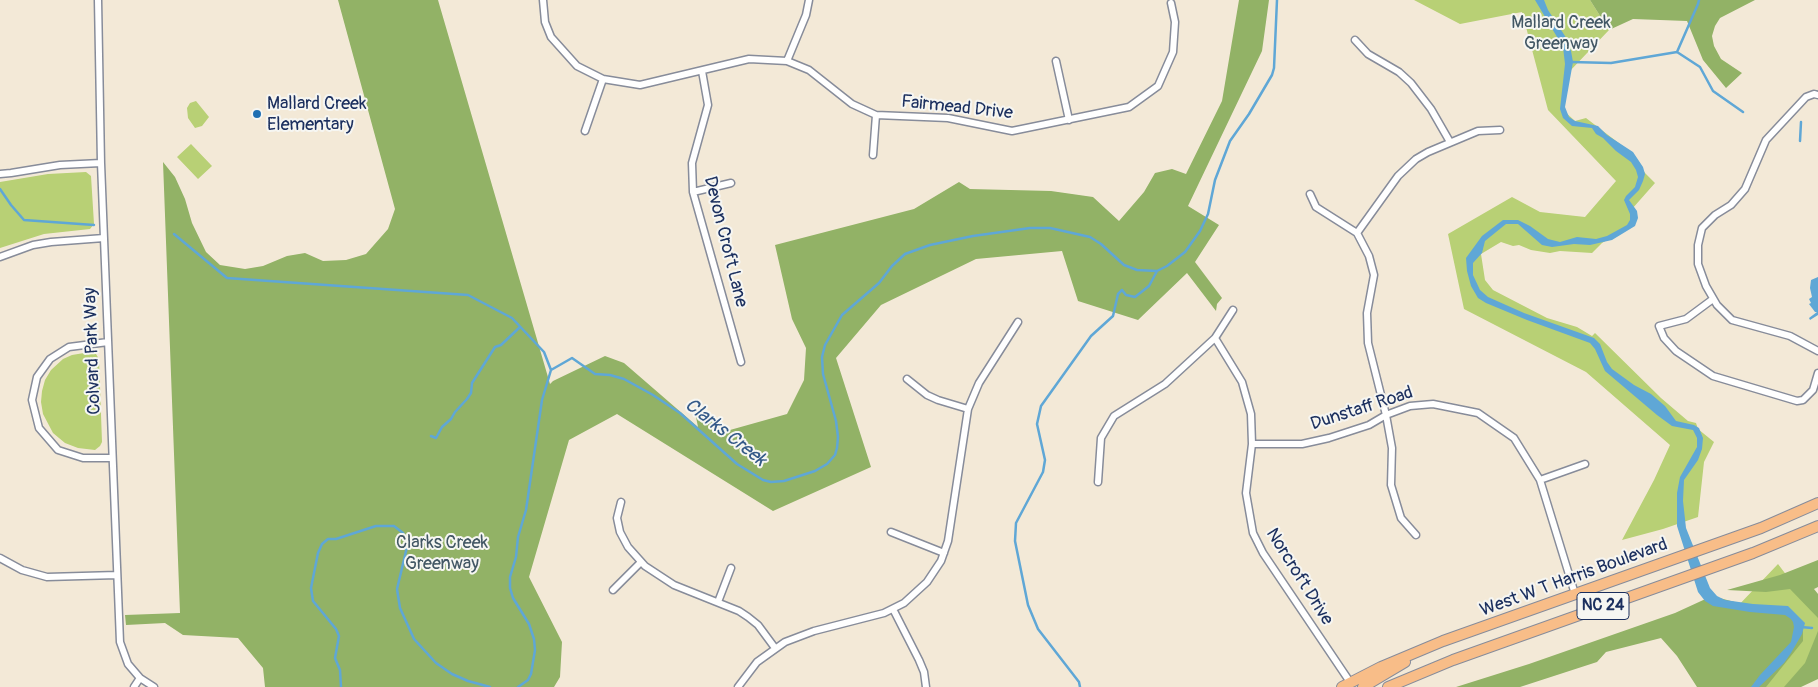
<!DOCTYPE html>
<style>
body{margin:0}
canvas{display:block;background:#f3e9d7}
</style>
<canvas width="1818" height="687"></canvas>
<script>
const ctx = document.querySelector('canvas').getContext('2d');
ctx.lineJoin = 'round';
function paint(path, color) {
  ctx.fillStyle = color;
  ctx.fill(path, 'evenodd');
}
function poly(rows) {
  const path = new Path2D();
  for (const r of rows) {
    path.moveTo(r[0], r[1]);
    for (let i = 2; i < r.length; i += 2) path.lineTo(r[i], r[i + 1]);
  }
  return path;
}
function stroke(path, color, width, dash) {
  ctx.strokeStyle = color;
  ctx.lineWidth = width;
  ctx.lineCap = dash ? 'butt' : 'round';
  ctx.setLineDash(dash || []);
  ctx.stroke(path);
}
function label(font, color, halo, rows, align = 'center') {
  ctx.font = font + ' Pangolin,sans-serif';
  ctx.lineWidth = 4;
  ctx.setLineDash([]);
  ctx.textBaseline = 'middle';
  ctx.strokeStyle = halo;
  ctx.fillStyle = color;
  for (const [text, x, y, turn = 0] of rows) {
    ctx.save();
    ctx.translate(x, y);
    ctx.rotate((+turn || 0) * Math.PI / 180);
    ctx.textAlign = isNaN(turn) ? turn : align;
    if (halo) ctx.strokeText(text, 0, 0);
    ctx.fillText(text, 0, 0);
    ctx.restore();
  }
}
const green = poly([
 [1414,0,1590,0,1609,30,1569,72,1563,110,1575,121,1586,118,1633,154,1645,173,1655,183,1632,209,1632,225,1602,243,1592,253,1560,251,1550,253,1531,250,1519,245,1513,246,1501,242,1481,254,1485,280,1493,290,1547,318,1577,327,1592,336,1595,333,1661,398,1688,421,1696,423,1698,429,1714,442,1704,462,1698,517,1663,529,1622,540,1654,480,1670,445,1586,372,1464,309,1448,234,1512,197,1540,212,1585,217,1616,181,1548,110,1522,12,1460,24],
 [196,101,209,117,202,126,195,128,188,118,187,108,190,103],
 [191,144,212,166,198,179,177,157],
 [86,172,91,176,94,224,90,229,44,234,0,248,0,182,48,174],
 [90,352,96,354,99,359,102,442,100,446,95,450,78,448,65,443,53,433,43,414,41,402,42,391,45,380,51,370,63,359,72,355],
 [1778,564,1818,617,1818,654,1786,687,1737,687,1735,609]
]);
const forest = poly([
 [338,0,438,0,550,384,553,381,605,356,624,363,698,427,695,412,730,430,787,414,804,380,806,348,792,319,775,245,914,209,959,182,970,189,1051,191,1093,197,1119,221,1144,192,1155,173,1172,169,1186,174,1222,101,1239,0,1269,0,1262,51,1188,206,1219,225,1195,262,1222,298,1217,304,1216,311,1187,273,1138,320,1078,301,1062,251,976,259,881,305,836,358,871,467,773,511,617,414,569,440,529,577,562,642,560,677,554,687,265,687,263,668,238,638,183,635,165,623,126,625,125,615,180,613,163,162,175,177,185,199,192,223,206,252,220,265,245,269,263,266,287,256,305,253,323,261,346,260,366,254,388,229,395,209],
 [1590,0,1755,0,1720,18,1715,26,1712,36,1714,46,1721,59,1742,73,1726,88,1703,60,1687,21,1633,19,1609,30],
 [1818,560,1818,587,1814,589,1818,594,1818,618,1790,589,1766,592,1727,590,1780,575],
 [1712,596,1746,605,1772,608,1803,622,1803,641,1766,687,1697,687,1677,656,1661,638,1606,652,1597,662,1520,687,1456,687,1529,664,1675,613],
 [1818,631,1818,679,1801,687,1784,687,1805,663]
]);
const water = poly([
 [1535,0,1544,0,1548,10,1565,36,1571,51,1573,62,1565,107,1569,117,1575,121,1598,126,1607,135,1633,152,1643,167,1645,174,1643,181,1639,190,1629,200,1637,211,1638,218,1635,226,1612,240,1590,245,1574,244,1552,247,1542,245,1518,224,1506,224,1485,241,1482,253,1473,263,1473,275,1480,290,1488,297,1524,313,1594,338,1600,344,1607,362,1612,369,1634,385,1651,394,1665,406,1676,421,1694,425,1699,428,1703,438,1702,449,1698,460,1684,480,1683,501,1686,528,1710,588,1717,596,1725,600,1753,604,1788,606,1805,623,1802,634,1791,653,1784,663,1759,687,1751,687,1760,675,1791,642,1794,627,1793,622,1791,619,1785,615,1750,612,1713,606,1705,601,1698,592,1677,526,1677,493,1680,477,1697,447,1697,438,1693,430,1672,426,1657,415,1605,371,1595,349,1590,343,1527,320,1486,303,1478,298,1471,286,1467,271,1466,258,1482,236,1503,220,1518,220,1530,226,1548,239,1560,242,1577,237,1596,239,1607,236,1627,225,1630,220,1630,214,1624,200,1626,196,1635,187,1638,177,1636,170,1631,162,1616,151,1603,138,1596,134,1592,128,1572,126,1563,118,1560,109,1565,64,1563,47],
 [1818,277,1818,315,1810,320,1809,318,1817,312,1815,312,1809,304,1811,303,1809,299,1812,297,1810,288,1811,280]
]);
const stream = poly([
 [1677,52,1698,4,1699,0],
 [1571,62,1611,63,1677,52,1700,67,1713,91,1743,112],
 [1800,141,1801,122],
 [0,189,11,205,24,220,94,225],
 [174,234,227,278,468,295,512,318,544,352,551,370],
 [431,436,436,438,442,427,451,419,455,412,467,399,471,393,472,383,495,347,501,345,520,327],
 [1801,627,1812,628],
 [341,687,340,670,335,658,339,636,336,629,313,601,311,588,318,553,322,544,328,539,336,539,376,526,394,526,403,533,407,541,407,547,397,589,400,608,414,639,436,663,452,674,468,681,490,687],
 [518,687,528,680,531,674,535,650,534,639,529,624,513,598,510,588,510,577,516,557,518,537,526,510,542,400,551,370,572,358,595,374,610,375,624,379,653,395,680,413,737,464,763,480,771,482,784,481,815,471,827,464,835,455,837,448,838,437,836,421,823,374,822,357,825,345,842,315,879,283,892,266,905,254,930,245,973,236,1030,228,1050,228,1090,237,1101,244,1124,265,1137,270,1157,271,1167,266,1185,252,1200,231,1208,214,1215,180,1230,141,1249,114,1272,75,1274,68,1277,0],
 [1080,687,1079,682,1038,629,1028,605,1015,541,1016,523,1043,472,1045,460,1037,424,1041,406,1091,336,1113,316,1118,294,1122,290,1126,295,1135,297,1149,286,1157,271]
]);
const street = poly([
 [98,0,101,163,120,642,128,664,140,678,154,687],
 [543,0,545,22,551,37,577,66,603,79,640,85,749,59,787,61,809,70,852,104,876,115,948,118,1012,131,1129,107,1158,86,1173,52,1175,22,1171,3],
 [1355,40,1368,54,1399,72,1411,83,1431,109,1450,142],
 [787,61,806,15,809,0],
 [1056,61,1069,120],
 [702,71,708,105,692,163,693,192,741,362],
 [1818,95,1814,94,1806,97,1766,140,1745,189,1731,205,1715,215,1702,228,1698,245,1698,264,1706,286,1717,305,1732,320,1790,336,1818,351],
 [585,131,603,79],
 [873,155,876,115],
 [0,174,11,173,60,165,101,163],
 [693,192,731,183],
 [1310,194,1316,207,1357,233,1369,256,1374,275,1367,313,1368,343,1386,415,1392,448,1391,485,1401,518,1416,535],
 [1357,233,1398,176,1416,159,1428,152,1478,131,1500,130],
 [0,257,33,245,51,242,104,238],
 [1713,299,1686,319,1659,326,1664,338,1676,351,1713,376,1797,401,1803,400,1813,390,1818,373],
 [1215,338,1242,382,1251,414,1252,444,1246,493,1253,533,1263,553,1350,682],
 [108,342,69,347,50,359,37,377,32,400,39,428,58,450,83,458,112,458],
 [907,379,927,395,938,400,968,409],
 [1252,444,1302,444,1329,438,1369,425,1386,415,1410,406,1433,404,1478,413,1514,438,1540,480,1575,594],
 [1540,480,1585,464],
 [1098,482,1101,438,1114,416,1165,384,1215,338,1233,310],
 [621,502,617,518,620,532,628,547,645,566,674,585,739,611,748,617,758,625,775,648],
 [891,532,944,553],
 [0,558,22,570,47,577,117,575],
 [613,590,641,562],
 [718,602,731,568],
 [893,609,919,660,924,672,926,687],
 [134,687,140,678],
 [738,687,757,662,785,642,814,631,884,613,904,603,927,582,941,561,948,541,968,409,979,383,1018,322]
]);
const primary = poly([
 [1342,687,1381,667,1443,641,1761,528,1818,503],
 [1363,687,1405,662],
 [1388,687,1453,660,1753,553,1818,526]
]);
const markers = [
 [257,114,5,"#1f6fb2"]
];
const shields = [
 [1603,606,52]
];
const shieldNames = [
 ["NC 24",1603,606]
];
const parkNames = [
 ["Mallard Creek",1561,23],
 ["Greenway",1561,44],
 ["Clarks Creek",442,543],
 ["Greenway",442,564]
];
const poiNames = [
 ["Mallard Creek",267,104],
 ["Elementary",267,125]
];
const streetNames = [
 ["Fairmead Drive",957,108,6],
 ["Devon Croft Lane",725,242,76],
 ["Colvard Park Way",93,351,-92],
 ["Dunstaff Road",1362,409,-18],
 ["Norcroft Drive",1299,577,58],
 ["West W T Harris Boulevard",1574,578,-20]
];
const waterNames = [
 ["Clarks Creek",725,433,38]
];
paint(green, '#b8d075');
paint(forest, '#92b266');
paint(water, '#5fa7d6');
stroke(stream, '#5fa7d6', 2.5);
stroke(street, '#878c9a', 9);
stroke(primary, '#878c9a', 12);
stroke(street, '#fff', 6);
stroke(primary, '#f8bd88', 10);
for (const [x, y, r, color] of markers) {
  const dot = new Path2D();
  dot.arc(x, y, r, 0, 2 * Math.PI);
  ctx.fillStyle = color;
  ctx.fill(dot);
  stroke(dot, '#f6f6f2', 2);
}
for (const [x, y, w] of shields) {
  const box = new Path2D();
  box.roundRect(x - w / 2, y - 13.5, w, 27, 4);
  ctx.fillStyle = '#f6f6f2';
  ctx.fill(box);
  stroke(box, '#1b2f5e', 1);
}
label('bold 16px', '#1b2f5e', null, shieldNames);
label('18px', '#425764', '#f6f6f2', parkNames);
label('18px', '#1b2f5e', '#f6f6f2', poiNames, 'left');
label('18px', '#1b2f5e', '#f6f6f2', streetNames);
label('italic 19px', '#335988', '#f6f6f2', waterNames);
</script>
